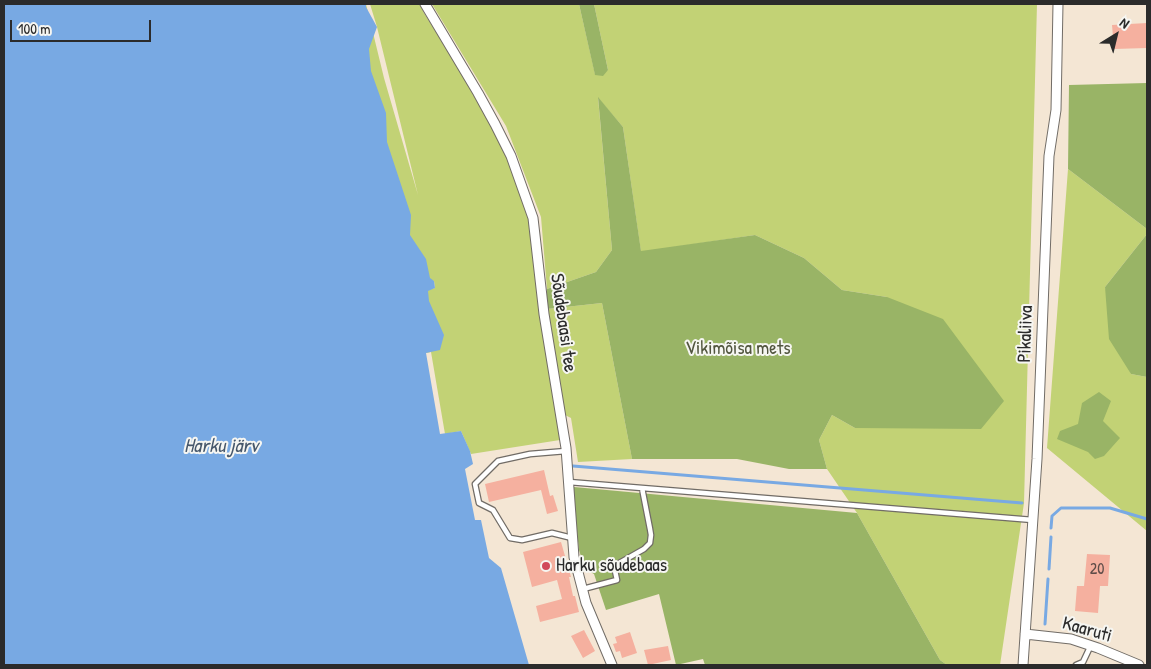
<!DOCTYPE html>
<meta charset="utf-8">
<style>
body{margin:0}
#map{position:relative;width:1151px;height:669px;overflow:hidden;background:#f4e6d4;font-family:"Patrick Hand",sans-serif}
canvas{display:block}
.frame{position:absolute;inset:0;border:5px solid #2b2b2b;pointer-events:none}
.north{position:absolute;left:1091px;top:10px;width:50px;height:50px;-webkit-text-stroke:4px #f6f6f2;paint-order:stroke;rotate:36deg;font-size:14px;font-weight:700;line-height:20px;text-align:center;color:#2b2b2b}
.north::after{content:'';display:block;margin:auto;width:18px;height:22px;background:#2b2b2b;clip-path:polygon(50% 0,100% 100%,50% 72%,0 100%)}
.scale{position:absolute;left:10px;top:20px;width:141px;height:22px;box-sizing:border-box;border:2px solid #2b2b2b;border-top:0;padding-left:6px;font-size:15px;line-height:18px;white-space:nowrap;color:#2b2b2b;-webkit-text-stroke:4px #f6f6f2;paint-order:stroke}
</style>
<div id="map">
<canvas width="1151" height="669"></canvas>
<div class="frame"></div>
<div class="north">N</div>
<div class="scale">100 m</div>
</div>
<script>
const ctx = document.querySelector('canvas').getContext('2d');
ctx.lineJoin = 'round';
function paint(path, color) {
  ctx.fillStyle = color;
  ctx.fill(path, 'evenodd');
}
function poly(rows) {
  const path = new Path2D();
  for (const r of rows) {
    path.moveTo(r[0], r[1]);
    for (let i = 2; i < r.length; i += 2) path.lineTo(r[i], r[i + 1]);
  }
  return path;
}
function stroke(path, color, width, dash) {
  ctx.strokeStyle = color;
  ctx.lineWidth = width;
  ctx.lineCap = dash ? 'butt' : 'round';
  ctx.setLineDash(dash || []);
  ctx.stroke(path);
}
function label(font, color, halo, rows, align = 'center') {
  ctx.font = font + ' "Patrick Hand",sans-serif';
  ctx.lineWidth = 4;
  ctx.setLineDash([]);
  ctx.textBaseline = 'middle';
  ctx.strokeStyle = halo;
  ctx.fillStyle = color;
  for (const [text, x, y, turn = 0] of rows) {
    ctx.save();
    ctx.translate(x, y);
    ctx.rotate((+turn || 0) * Math.PI / 180);
    ctx.textAlign = isNaN(turn) ? turn : align;
    if (halo) ctx.strokeText(text, 0, 0);
    ctx.fillText(text, 0, 0);
    ctx.restore();
  }
}
const green = poly([
 [339,4,366,4,384,78,418,195,377,27,370,4,420,4,424,13,473,91,507,157,529,221,560,440,471,454,461,431,445,434,431,352,426,353,388,299,435,288,434,281,387,274],
 [432,4,579,4,595,74,608,70,594,4,1037,4,1024,503,1000,665,947,665,940,660,857,513,827,469,819,440,832,415,855,428,887,297,842,290,804,258,755,235,641,252,623,127,598,98,612,250,596,272,547,289,541,217,506,126],
 [1068,169,1147,229,1147,234,1105,287,1131,374,1147,377,1147,531,1047,448],
 [602,303,632,459,578,462,571,418,563,414,547,309]
]);
const forest = poly([
 [579,4,594,4,608,70,603,76,595,75],
 [1147,83,1147,229,1068,169,1069,85],
 [598,97,623,127,641,251,755,235,804,258,842,290,887,297,943,319,1004,401,981,429,855,428,832,415,819,440,827,469,789,469,737,459,632,459,602,303,547,309,547,289,596,272,612,250],
 [1147,234,1147,377,1131,374,1109,339,1105,287],
 [1099,392,1111,401,1103,421,1120,438,1104,456,1095,459,1088,452,1057,439,1060,431,1078,424,1082,403],
 [574,487,857,513,940,660,947,665,705,665,703,659,676,665,659,594,606,610,594,574,585,569,579,550,574,505]
]);
const water = poly([
 [4,4,366,4,366,7,377,27,369,49,371,71,386,113,387,142,411,215,410,235,426,259,430,278,434,281,435,288,428,291,429,301,444,335,440,350,426,353,440,434,461,431,470,451,473,464,465,469,475,520,481,520,489,558,501,568,529,665,4,665]
]);
const stream = poly([
 [573,466,1022,503],
 [1051,528,1052,516,1061,508,1110,508,1147,519],
 [1049,569,1051,537],
 [1045,624,1048,579]
]);
const building = poly([
 [1147,23,1147,48,1114,49,1112,25],
 [544,470,550,496,553,495,558,511,547,514,541,490,489,502,485,484],
 [561,542,571,577,569,577,573,596,575,596,579,612,540,622,536,606,562,599,557,580,532,587,523,552],
 [1087,554,1110,555,1108,586,1100,586,1098,613,1075,611,1077,586,1084,586],
 [584,630,595,651,583,658,571,636],
 [630,632,637,653,622,658,620,651,616,652,613,644,617,643,615,637],
 [668,646,671,660,648,665,644,650]
]);
const lane = poly([
 [566,451,530,454,498,461,475,484,479,503,493,510,510,538,522,540,552,533,572,538],
 [569,482,1033,520],
 [583,589,617,580,614,566,644,549,650,543,651,535,650,529,642,488],
 [1076,665,1083,662,1091,645]
]);
const street = poly([
 [425,4,478,93,495,124,511,156,533,218,544,314,566,448,574,557,586,603,612,665],
 [1025,634,1071,639,1098,648,1139,665],
 [1023,665,1037,459,1049,156,1056,110,1058,4]
]);
const markers = [
 [546,566,5,"#d1495b"]
];
const numberNames = [
 ["20",1097,570]
];
const streetNames = [
 ["Sõudebaasi tee",563,323,82],
 ["Pikaliiva",1026,334,-88],
 ["Kaaruti",1087,630,16]
];
const parkNames = [
 ["Vikimõisa mets",738,349]
];
const poiNames = [
 ["Harku sõudebaas",556,566]
];
const waterNames = [
 ["Harku järv",221,447]
];
paint(green, '#c2d275');
paint(forest, '#99b466');
paint(water, '#78a9e3');
stroke(stream, '#78a9e3', 3);
paint(building, '#f5b09f');
stroke(lane, '#716c66', 7);
stroke(street, '#716c66', 11);
stroke(lane, '#fff', 4.5);
stroke(street, '#fff', 9);
for (const [x, y, r, color] of markers) {
  const dot = new Path2D();
  dot.arc(x, y, r, 0, 2 * Math.PI);
  ctx.fillStyle = color;
  ctx.fill(dot);
  stroke(dot, '#f6f6f2', 2);
}
label('16px', '#5e4c48', null, numberNames);
label('19px', '#2b2b2b', '#f6f6f2', streetNames);
label('19px', '#51553e', '#f6f6f2', parkNames);
label('19px', '#2b2b2b', '#f6f6f2', poiNames, 'left');
label('italic 20px', '#46576b', '#f6f6f2', waterNames);
</script>
